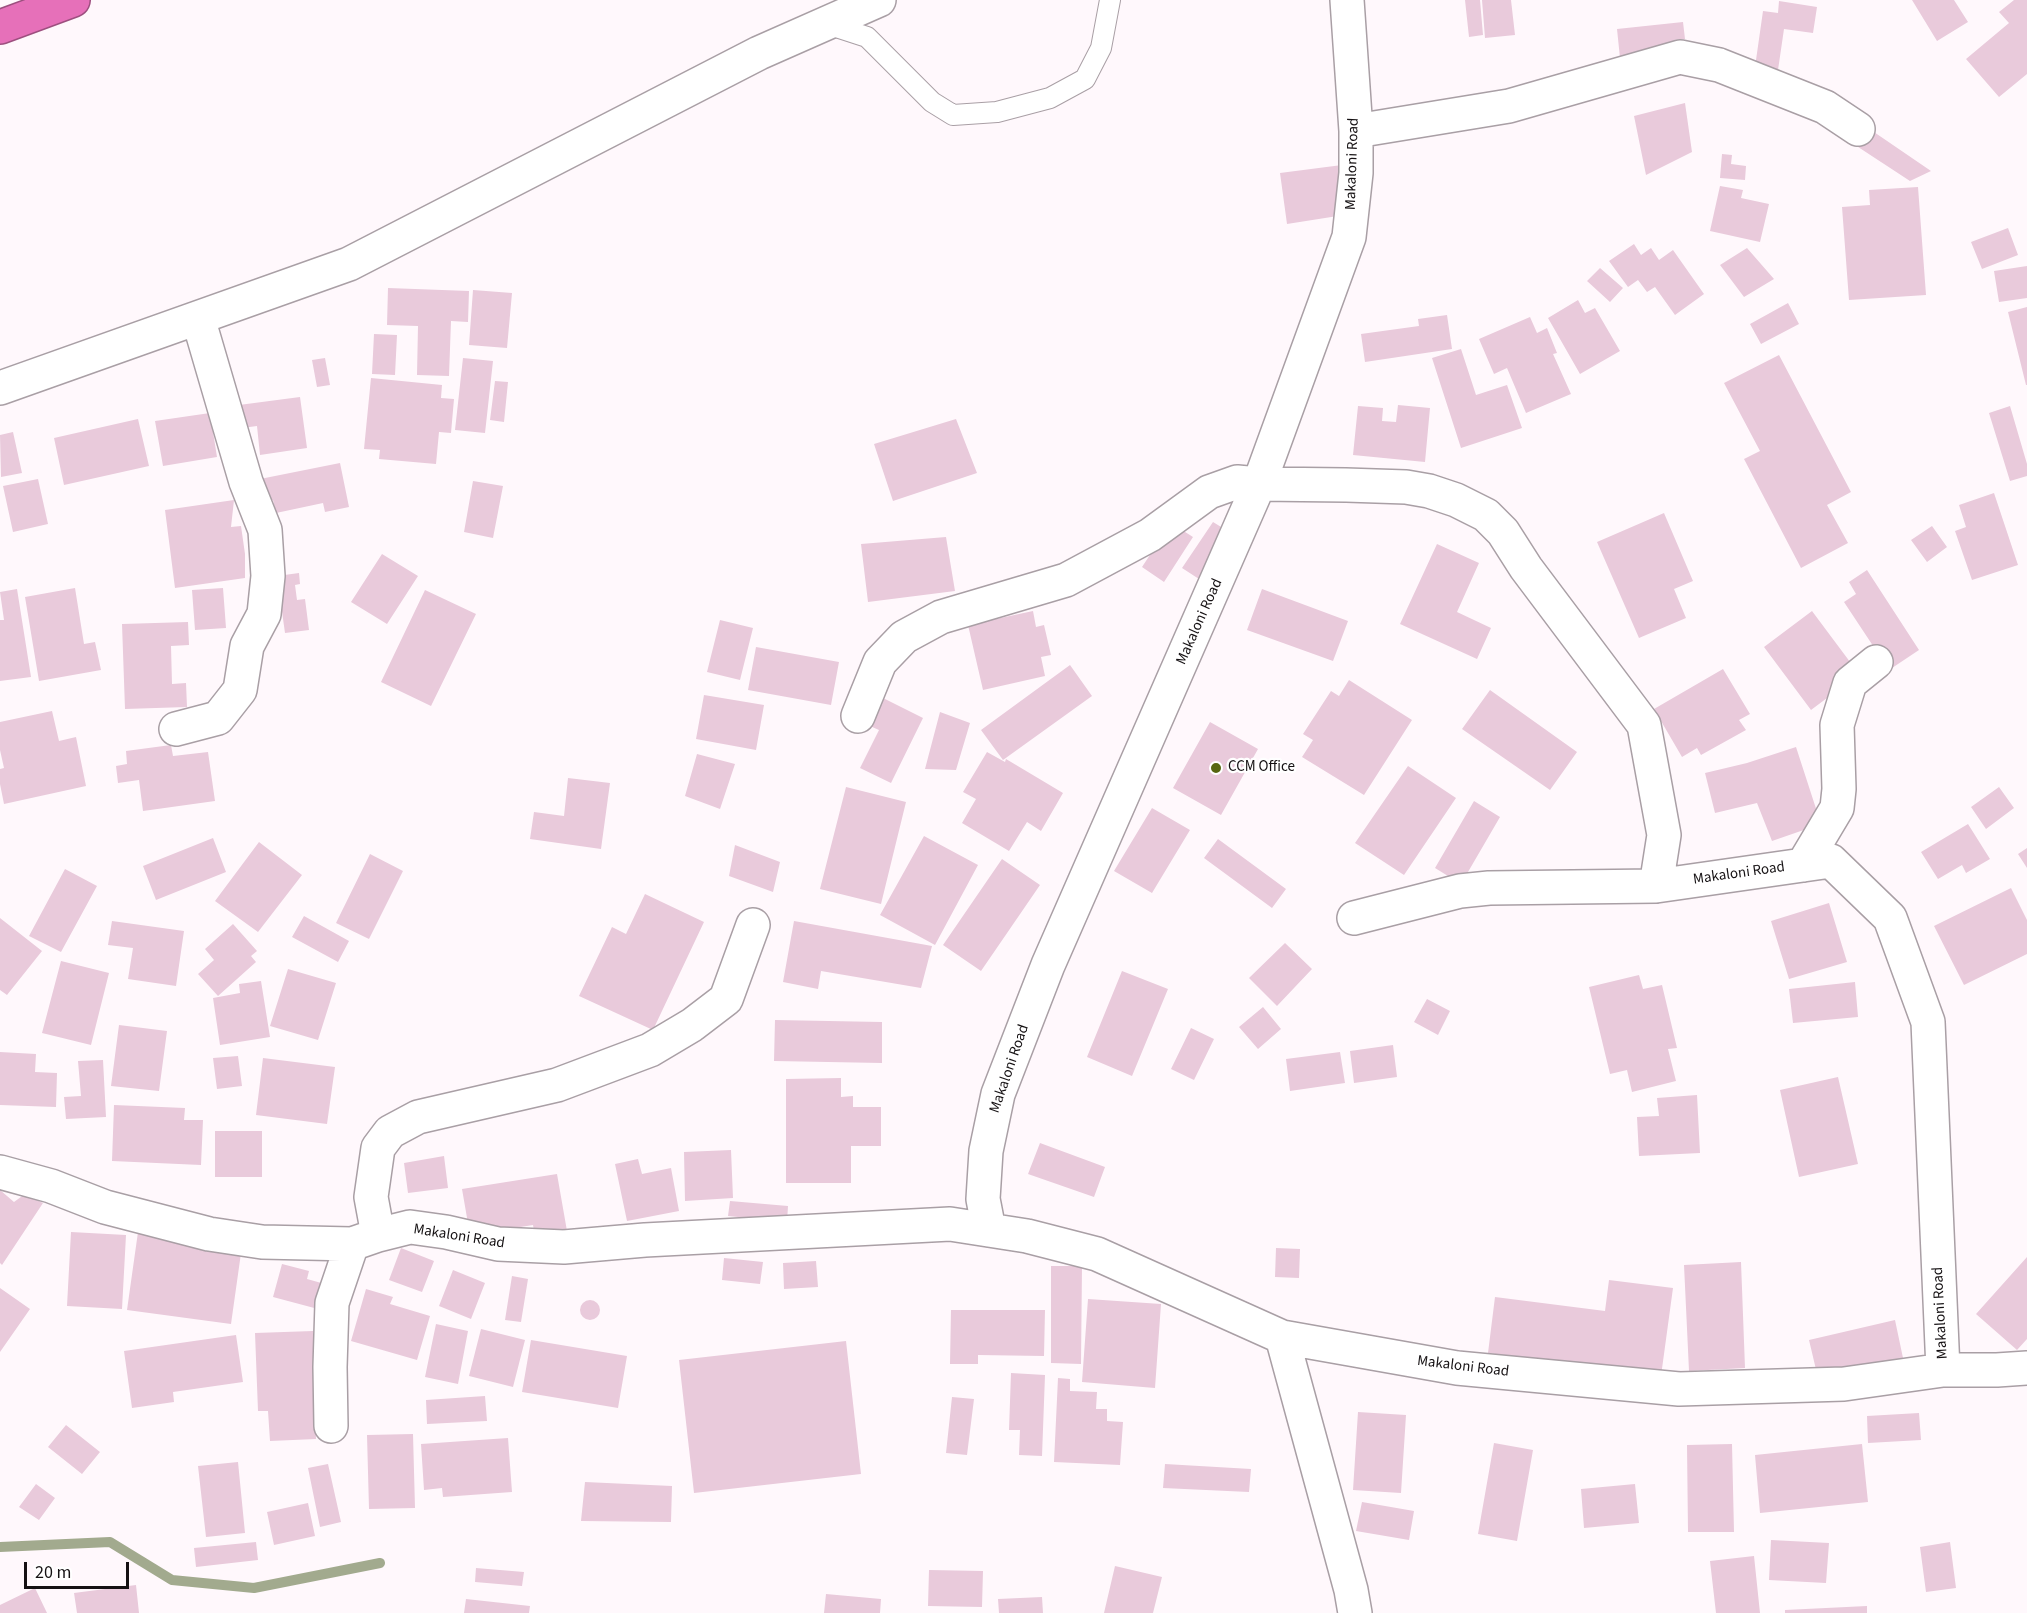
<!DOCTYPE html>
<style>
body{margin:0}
#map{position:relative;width:2027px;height:1613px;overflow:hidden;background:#fff8fc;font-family:"Source Sans 3",sans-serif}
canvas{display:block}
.scale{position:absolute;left:24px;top:1562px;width:105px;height:27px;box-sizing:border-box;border:3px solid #151113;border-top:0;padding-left:8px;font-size:18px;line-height:21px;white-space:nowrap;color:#151113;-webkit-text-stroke:4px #fff;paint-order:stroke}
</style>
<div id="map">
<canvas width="2027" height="1613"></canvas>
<div class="scale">20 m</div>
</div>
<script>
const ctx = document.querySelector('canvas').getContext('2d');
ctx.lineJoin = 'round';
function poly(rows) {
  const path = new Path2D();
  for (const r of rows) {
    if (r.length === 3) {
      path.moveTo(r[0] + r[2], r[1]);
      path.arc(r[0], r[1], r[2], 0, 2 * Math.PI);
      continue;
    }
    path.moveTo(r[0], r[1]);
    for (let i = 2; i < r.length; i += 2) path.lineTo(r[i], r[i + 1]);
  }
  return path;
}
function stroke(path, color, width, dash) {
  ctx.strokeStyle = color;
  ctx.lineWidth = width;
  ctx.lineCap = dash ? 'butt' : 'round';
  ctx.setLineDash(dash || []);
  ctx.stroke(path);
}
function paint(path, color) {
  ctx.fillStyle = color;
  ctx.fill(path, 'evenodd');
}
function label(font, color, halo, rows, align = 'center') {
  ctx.font = font + ' "Source Sans 3",sans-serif';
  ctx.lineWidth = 4.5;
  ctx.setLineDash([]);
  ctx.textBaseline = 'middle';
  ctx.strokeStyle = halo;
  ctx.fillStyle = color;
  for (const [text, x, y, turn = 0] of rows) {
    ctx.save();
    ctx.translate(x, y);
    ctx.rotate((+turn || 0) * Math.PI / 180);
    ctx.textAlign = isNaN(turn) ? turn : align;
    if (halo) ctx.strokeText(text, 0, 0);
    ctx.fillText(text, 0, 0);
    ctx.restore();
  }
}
const stream = poly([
 [0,1547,110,1542,172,1580,254,1588,380,1563]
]);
const building = poly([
 [1465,0,1480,0,1483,35,1469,37],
 [1482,0,1511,0,1515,35,1485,38],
 [1912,0,1954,0,1968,22,1937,41],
 [2014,0,2027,0,2027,74,1999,97,1966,59,2009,23,1999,12],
 [1779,1,1817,7,1813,33,1784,29,1778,70,1755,67,1763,11,1778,13],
 [1683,22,1685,39,1674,40,1676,52,1620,58,1617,29],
 [1685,103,1692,152,1646,175,1634,116],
 [1871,130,1931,171,1910,181,1852,143],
 [1722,154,1732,155,1731,164,1746,166,1745,180,1720,178],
 [1342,165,1344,215,1287,224,1280,173],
 [1720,186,1743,190,1741,198,1769,204,1760,242,1710,231],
 [1918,187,1926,295,1849,300,1842,207,1870,205,1869,190],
 [2008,228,2018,255,1982,269,1971,242],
 [1634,244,1641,255,1651,248,1659,260,1673,250,1704,294,1675,315,1655,287,1647,292,1638,280,1628,287,1609,261],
 [1747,248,1774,279,1744,297,1720,265],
 [2027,266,2027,298,1999,302,1994,271],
 [1600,268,1623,288,1610,302,1587,281],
 [388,288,469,291,468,322,451,321,449,376,417,375,418,326,387,325],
 [473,290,512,293,507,348,469,345],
 [1578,300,1585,313,1595,308,1620,351,1580,374,1548,318],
 [1788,303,1799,324,1761,344,1750,324],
 [2027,307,2027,385,2026,385,2008,312],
 [1447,315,1452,349,1365,362,1361,334,1419,326,1418,319],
 [1530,317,1537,333,1547,328,1557,353,1553,354,1571,394,1526,413,1507,368,1494,374,1479,339],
 [374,334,397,335,395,375,372,374],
 [1461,349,1476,395,1507,385,1522,428,1461,448,1432,358],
 [1779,355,1851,492,1827,505,1848,543,1801,568,1744,459,1760,451,1724,383],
 [325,358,330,385,317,387,312,360],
 [463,358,493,361,485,433,455,430],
 [371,378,442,385,441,398,454,399,451,433,439,432,436,464,379,459,380,450,364,449],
 [495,381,508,382,504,422,490,420],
 [300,397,307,448,260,455,257,426,242,428,239,405],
 [1398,405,1430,408,1425,462,1353,455,1358,406,1383,408,1382,421,1396,422],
 [2010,406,2027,464,2027,476,2010,481,1989,413],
 [210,413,217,457,163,466,155,421],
 [138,419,149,466,64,485,54,438],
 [956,419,977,473,893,501,874,444],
 [13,432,22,473,1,477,0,435],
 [340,463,349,507,325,512,323,503,276,513,273,500,265,502,260,479],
 [38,479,48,524,13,532,3,486],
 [473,481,503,486,493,538,464,532],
 [1994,493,2018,565,1972,580,1955,531,1966,527,1959,505],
 [234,500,231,527,241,526,245,554,245,578,175,588,165,510],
 [1664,513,1693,581,1674,589,1686,618,1639,638,1597,542],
 [1213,522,1226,530,1199,579,1182,568],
 [1171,523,1193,537,1164,582,1142,567],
 [1932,526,1947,547,1927,562,1911,540],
 [946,537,955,591,868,602,861,544],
 [1437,544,1479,563,1457,612,1491,628,1477,659,1400,624],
 [382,554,418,576,387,624,351,602],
 [1867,570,1919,650,1889,670,1844,602,1856,594,1849,582],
 [299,573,300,584,295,585,297,600,305,599,309,630,285,633,277,576],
 [75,588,84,644,95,642,101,670,39,681,25,597],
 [223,588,226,628,195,630,192,590],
 [17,589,31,677,0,681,0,620,4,620,0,592],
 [1262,589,1348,621,1333,661,1247,630],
 [425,590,476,614,431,706,381,682],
 [1033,611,1036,627,1044,625,1051,655,1041,657,1045,676,983,690,968,625],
 [1812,611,1859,674,1811,710,1764,647],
 [720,620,753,628,740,680,707,672],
 [188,622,189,645,171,646,172,684,186,683,187,707,125,709,122,624],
 [756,647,839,662,831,705,748,690],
 [1070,665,1092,696,1003,760,981,730],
 [1723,669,1750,714,1739,720,1746,730,1701,755,1697,748,1682,757,1654,709],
 [1349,680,1412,720,1364,795,1302,757,1313,740,1303,734,1331,691,1339,696],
 [1490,690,1577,752,1550,790,1462,729],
 [704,695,764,705,756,750,696,739],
 [877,695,923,718,891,783,860,768,879,730,863,723],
 [52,711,59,741,76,737,86,786,4,804,0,784,0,769,4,768,0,750,0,722],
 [940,712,970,723,956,770,925,769],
 [1210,722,1258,749,1221,815,1173,788],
 [171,745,173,756,208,752,215,801,143,811,139,780,118,783,116,766,127,764,126,751],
 [1796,747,1821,824,1772,841,1757,803,1715,813,1705,773,1747,763],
 [987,752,1005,762,1006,759,1063,793,1041,831,1027,822,1009,851,962,823,976,799,963,792],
 [697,754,735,764,720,809,685,796],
 [1408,766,1456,798,1404,875,1355,843],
 [568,778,610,783,601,849,530,839,534,812,564,816],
 [846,787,906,802,881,904,820,889],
 [1999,787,2014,808,1986,829,1971,807],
 [1474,801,1500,817,1461,884,1435,868],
 [1152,808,1190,830,1152,893,1114,871],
 [1968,824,1990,859,1966,873,1962,865,1938,879,1921,852],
 [924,836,978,865,935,945,880,915],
 [213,838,226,872,156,900,143,866],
 [1218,839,1286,889,1272,908,1204,858],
 [259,842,302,875,258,932,215,901],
 [735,845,780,862,773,892,729,876],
 [2027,848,2027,868,2018,854],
 [370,854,403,871,369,939,336,923],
 [1002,859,1040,885,981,971,943,945],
 [65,869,97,886,61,952,29,936],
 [2011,888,2027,920,2027,954,1964,985,1934,926],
 [645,894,704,922,653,1030,579,996,612,927,626,934],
 [1829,903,1847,962,1789,979,1771,921],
 [304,916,349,941,338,962,292,937],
 [0,918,42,951,7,995,0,990],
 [112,921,184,931,176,986,128,979,133,948,108,945],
 [794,921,932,946,921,988,821,971,818,989,783,982],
 [233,924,257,951,251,956,256,962,218,996,198,974,214,960,205,949],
 [1285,943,1312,969,1277,1006,1249,978],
 [61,961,109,973,91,1045,42,1033],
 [288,969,336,983,318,1040,270,1026],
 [1122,971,1168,989,1132,1076,1087,1057],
 [1639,975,1643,989,1662,985,1677,1048,1668,1049,1676,1081,1632,1092,1627,1070,1610,1074,1589,987],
 [261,981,270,1037,220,1045,213,998,240,993,239,984],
 [1855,982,1858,1017,1793,1023,1789,989],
 [1427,999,1450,1011,1438,1035,1414,1022],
 [1263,1007,1281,1029,1258,1049,1239,1027],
 [775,1020,882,1022,882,1063,774,1061],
 [119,1025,167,1031,159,1091,111,1086],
 [1191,1028,1214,1039,1194,1080,1171,1069],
 [1393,1045,1397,1077,1354,1083,1350,1051],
 [0,1052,36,1054,35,1072,57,1073,56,1107,0,1105],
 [1340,1052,1345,1083,1290,1091,1286,1059],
 [238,1056,242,1086,217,1089,213,1058],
 [263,1058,335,1067,327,1124,256,1115],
 [103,1060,106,1117,66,1119,64,1097,81,1096,78,1061],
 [1838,1077,1858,1164,1799,1177,1780,1090],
 [841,1078,841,1097,853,1096,853,1107,881,1107,881,1146,851,1146,851,1183,786,1183,786,1079],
 [1697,1095,1700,1153,1639,1156,1637,1117,1659,1116,1657,1098],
 [114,1105,185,1108,184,1120,203,1120,201,1165,112,1161],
 [215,1131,262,1131,262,1177,215,1177],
 [1040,1143,1105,1167,1094,1197,1028,1174],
 [731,1150,733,1198,685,1201,684,1152],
 [444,1156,448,1188,408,1193,404,1163],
 [638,1159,642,1174,671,1168,679,1211,627,1221,615,1164],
 [557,1174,567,1231,535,1237,533,1225,470,1235,462,1189],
 [0,1190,14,1202,25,1194,43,1203,2,1265,0,1263],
 [730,1201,788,1206,787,1222,728,1216],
 [71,1232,126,1235,122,1309,67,1306],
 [138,1232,242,1246,231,1324,127,1310],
 [401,1248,434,1261,422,1292,389,1280],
 [1276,1248,1300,1249,1299,1278,1275,1277],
 [2027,1257,2027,1339,2017,1350,1976,1314],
 [724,1258,763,1262,760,1284,722,1280],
 [816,1261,818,1287,784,1289,783,1263],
 [1741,1262,1745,1368,1689,1371,1684,1265],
 [282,1264,309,1271,307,1279,325,1284,318,1309,273,1297],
 [1051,1266,1082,1266,1081,1364,1051,1363],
 [453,1270,485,1283,471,1319,439,1306],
 [512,1276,528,1279,521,1322,505,1320],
 [1609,1280,1673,1288,1661,1376,1488,1353,1495,1297,1605,1311],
 [0,1288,30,1309,0,1352],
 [366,1289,393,1297,390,1304,430,1316,417,1360,351,1341],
 [1088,1299,1161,1304,1155,1388,1082,1382],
 [590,1310,10],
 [951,1310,1045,1310,1044,1356,978,1355,978,1364,950,1364],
 [1895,1320,1903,1358,1818,1378,1809,1340],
 [436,1324,468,1331,458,1384,425,1377],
 [481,1329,525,1340,513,1387,469,1376],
 [313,1331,316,1439,270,1441,268,1411,258,1411,255,1333],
 [236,1335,243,1382,173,1392,174,1402,132,1408,124,1351],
 [531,1340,627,1356,618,1408,522,1392],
 [846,1341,861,1474,694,1493,679,1360],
 [1011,1373,1045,1375,1042,1456,1019,1455,1020,1430,1009,1430],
 [1058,1378,1070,1379,1070,1391,1097,1392,1096,1409,1107,1409,1107,1421,1123,1422,1120,1465,1054,1462],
 [485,1396,487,1421,427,1424,426,1400],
 [952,1397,974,1399,967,1455,946,1453],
 [1358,1412,1406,1415,1401,1493,1353,1490],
 [1919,1413,1921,1440,1868,1443,1867,1416],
 [66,1425,100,1452,82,1474,48,1447],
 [413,1434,415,1508,369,1509,367,1435],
 [508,1438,512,1492,443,1497,442,1488,424,1490,421,1444],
 [1494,1443,1533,1450,1517,1541,1478,1534],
 [1732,1444,1734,1532,1688,1532,1687,1445],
 [1862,1444,1868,1502,1760,1513,1755,1455],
 [238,1462,245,1533,206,1537,198,1466],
 [328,1464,341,1522,320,1527,308,1468],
 [1165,1464,1251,1469,1249,1492,1163,1488],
 [585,1482,672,1486,671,1522,581,1521],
 [36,1484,55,1498,39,1520,19,1507],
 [1635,1484,1639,1523,1584,1528,1581,1489],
 [1362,1502,1414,1511,1409,1540,1356,1531],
 [308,1503,315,1536,274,1545,267,1512],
 [1771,1540,1829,1543,1826,1583,1769,1580],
 [256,1542,258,1560,196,1567,194,1548],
 [1950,1542,1956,1588,1926,1592,1920,1547],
 [1754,1556,1760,1613,1716,1613,1710,1561],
 [1115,1566,1162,1577,1153,1613,1104,1613],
 [476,1568,524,1572,522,1586,475,1582],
 [929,1570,983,1571,982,1607,928,1606],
 [136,1585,139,1613,77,1613,74,1593],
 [35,1588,47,1613,0,1613,0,1605],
 [826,1594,881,1599,880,1613,824,1613],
 [1042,1597,1043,1613,999,1613,998,1599],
 [466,1599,530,1606,529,1613,464,1613],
 [1867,1606,1867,1613,1785,1613,1785,1610]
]);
const lane = poly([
 [824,23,867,37,932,102,953,115,997,112,1050,98,1085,79,1101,48,1110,0]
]);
const street = poly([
 [1356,131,1509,106,1680,57,1719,65,1825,107,1858,129],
 [0,388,349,264,759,53,879,0],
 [858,716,880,662,904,637,941,617,1066,580,1150,535,1209,492,1237,482,1259,484,1346,485,1406,487,1429,491,1456,500,1486,515,1503,532,1526,568,1644,725,1664,835,1656,886],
 [176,729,218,718,240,690,247,646,264,614,268,576,265,530,246,482,198,318],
 [1803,865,1837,808,1839,789,1837,725,1850,683,1876,662],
 [1354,918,1460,891,1489,888,1656,886,1831,861,1890,918,1928,1022,1943,1370],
 [0,1172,51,1186,105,1207,209,1234,262,1242,352,1244,378,1235,410,1227,446,1232,498,1244,564,1247,645,1240,950,1224,1027,1236,1097,1254,1282,1337,1457,1368,1679,1389,1844,1384,1943,1370,1997,1370,2027,1368],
 [989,1230,983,1199,986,1151,998,1094,1048,965,1259,484,1349,237,1356,173,1356,131,1347,0],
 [378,1235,371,1197,378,1148,390,1132,418,1117,557,1085,650,1050,692,1025,726,999,753,925],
 [1282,1337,1351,1590,1355,1613],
 [331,1426,330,1367,332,1303,352,1244]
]);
const highway = poly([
 [0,27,73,0]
]);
const markers = [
 [1216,768,6,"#566610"]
];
const streetNames = [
 ["Makaloni Road",1353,164,-88],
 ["Makaloni Road",1200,622,-66],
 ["Makaloni Road",1739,874,-8],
 ["Makaloni Road",1010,1069,-71],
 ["Makaloni Road",459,1237,9],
 ["Makaloni Road",1941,1313,-93],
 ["Makaloni Road",1463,1367,7]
];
const poiNames = [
 ["CCM Office",1228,768]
];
stroke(stream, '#a2aa8e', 10);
paint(building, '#e9cadb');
stroke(lane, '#a99fa5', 22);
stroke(street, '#a99fa5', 36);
stroke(highway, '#9d4f7f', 36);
stroke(lane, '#fff', 20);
stroke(street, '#fff', 33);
stroke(highway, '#e670b9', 33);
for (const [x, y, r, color] of markers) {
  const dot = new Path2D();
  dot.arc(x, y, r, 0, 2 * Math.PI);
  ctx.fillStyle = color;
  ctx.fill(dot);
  stroke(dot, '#fff', 2);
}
label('15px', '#151113', '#fff', streetNames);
label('15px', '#151113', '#fff', poiNames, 'left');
</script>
